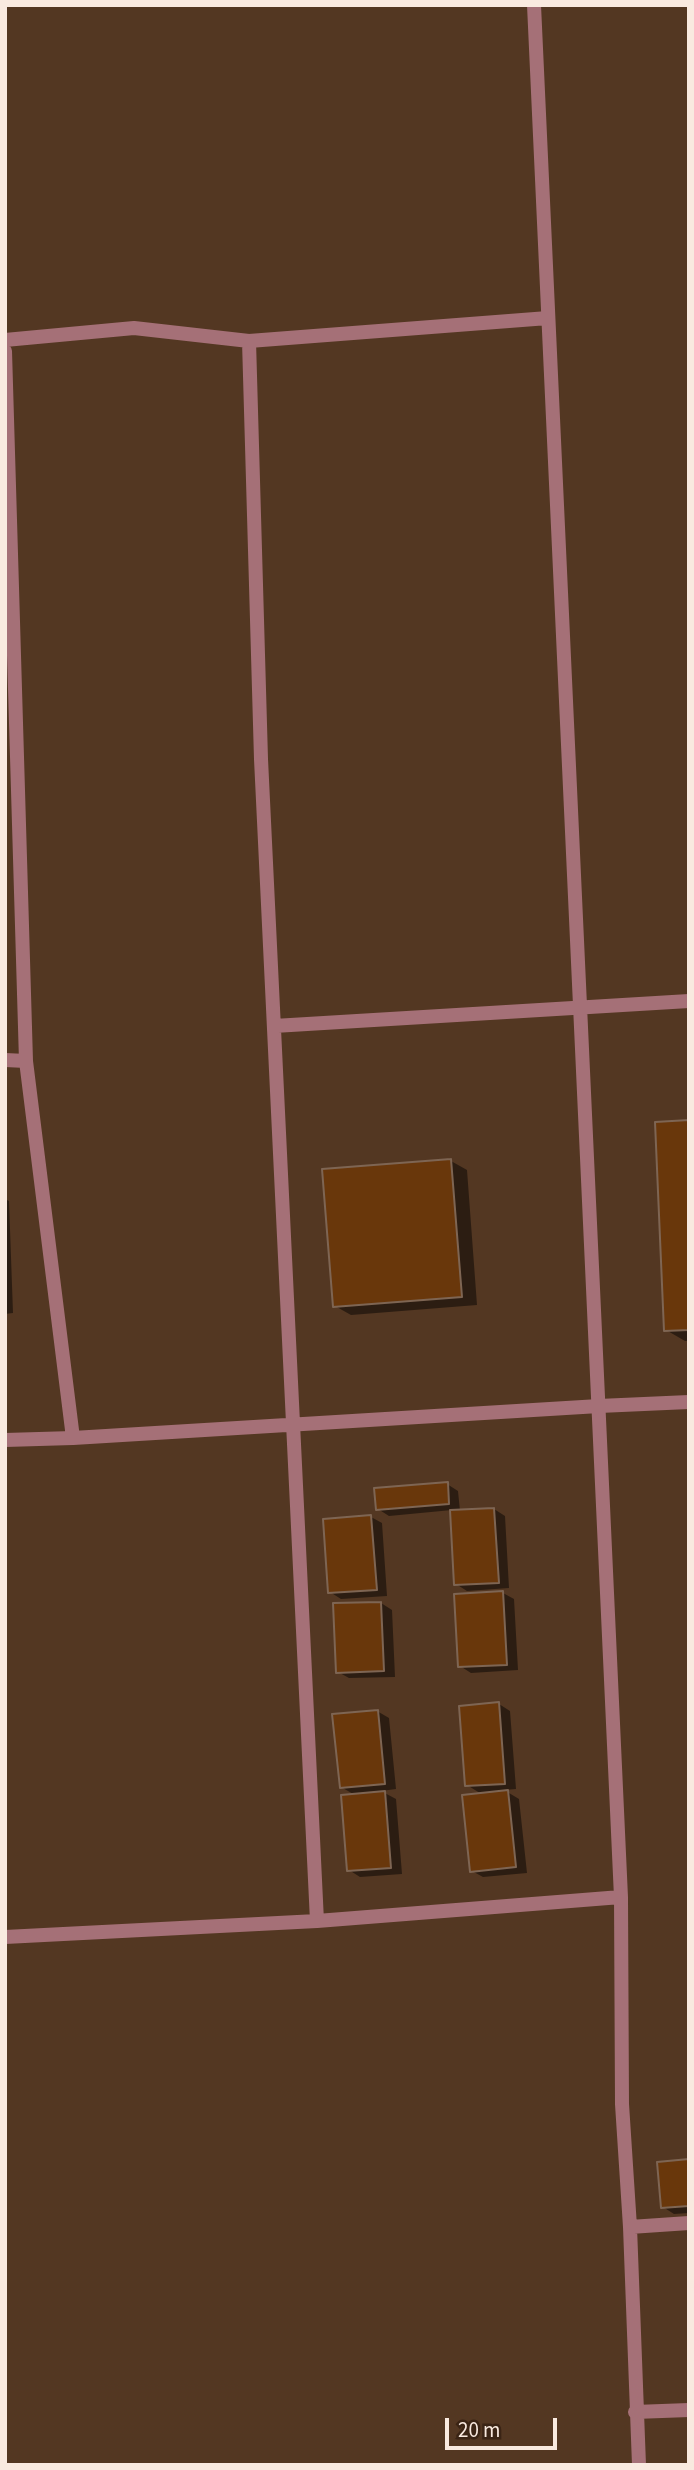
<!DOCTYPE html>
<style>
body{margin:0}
#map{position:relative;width:694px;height:2470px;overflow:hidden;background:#452e1e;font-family:"Source Sans 3",sans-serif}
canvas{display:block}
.frame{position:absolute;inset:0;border:7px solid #f9eae0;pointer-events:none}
.scale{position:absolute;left:445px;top:2418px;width:112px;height:32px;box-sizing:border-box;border:4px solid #f9eae0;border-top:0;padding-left:9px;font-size:21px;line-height:24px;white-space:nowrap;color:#f9eae0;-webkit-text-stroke:5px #3a2415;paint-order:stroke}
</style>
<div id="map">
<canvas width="694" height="2470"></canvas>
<div class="frame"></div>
<div class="scale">20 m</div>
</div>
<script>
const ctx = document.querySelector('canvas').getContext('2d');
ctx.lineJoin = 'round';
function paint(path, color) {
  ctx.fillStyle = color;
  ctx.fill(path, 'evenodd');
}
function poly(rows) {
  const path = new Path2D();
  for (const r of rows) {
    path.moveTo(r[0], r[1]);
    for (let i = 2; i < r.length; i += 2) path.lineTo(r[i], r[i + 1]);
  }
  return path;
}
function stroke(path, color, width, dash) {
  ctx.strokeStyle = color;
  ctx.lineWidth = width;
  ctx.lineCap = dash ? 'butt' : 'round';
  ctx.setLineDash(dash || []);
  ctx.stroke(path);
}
const built = poly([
 [5,5,689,5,689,2465,5,2465]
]);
const shadow = poly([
 [689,1122,689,1341,685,1341,666,1330],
 [451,1161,467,1170,477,1305,351,1315,335,1306],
 [5,1199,9,1201,13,1313,5,1314],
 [447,1484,458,1491,460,1511,494,1509,505,1516,509,1588,467,1591,456,1584,452,1510,389,1516,378,1509],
 [371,1517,382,1523,387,1596,341,1599,330,1592],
 [503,1593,514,1599,518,1670,471,1673,460,1666],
 [381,1603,392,1610,395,1677,349,1678,338,1672],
 [499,1704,510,1711,516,1789,504,1790,519,1799,527,1873,483,1877,472,1871,483,1795,467,1785],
 [377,1711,389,1718,396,1789,381,1791,396,1799,402,1874,360,1877,349,1870,355,1795,341,1787],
 [689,2161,689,2213,674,2214,663,2207]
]);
const building = poly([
 [689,1120,689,1330,664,1331,655,1122,689,1120],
 [451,1159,462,1297,333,1307,322,1169,451,1159],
 [448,1482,449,1504,376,1510,374,1488,448,1482],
 [494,1508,499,1583,454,1585,450,1510,494,1508],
 [371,1515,377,1590,328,1593,323,1519,371,1515],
 [503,1591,507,1665,458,1667,454,1594,503,1591],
 [381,1602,384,1671,336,1673,333,1603,381,1602],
 [499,1702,505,1784,465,1786,459,1706,499,1702],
 [378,1710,385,1784,340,1788,332,1714,378,1710],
 [508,1790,516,1867,470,1872,462,1795,508,1790],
 [385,1791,391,1868,347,1871,341,1795,385,1791],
 [689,2159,689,2206,661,2208,657,2162,689,2159]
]);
const minor = poly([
 [534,5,621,1897,622,2104,630,2227,639,2465],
 [5,340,134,328,249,341,261,759,317,1921,621,1897],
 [249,341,548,318],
 [5,351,26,1061],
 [274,1026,689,1001],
 [5,1060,26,1061,73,1438],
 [5,1440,73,1438,599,1406,689,1402],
 [5,1937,317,1921],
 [630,2227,689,2223],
 [635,2412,689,2410]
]);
paint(built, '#533722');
paint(shadow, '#0007');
paint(building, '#69370b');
stroke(building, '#7e6553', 2);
stroke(minor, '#a57077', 14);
</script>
